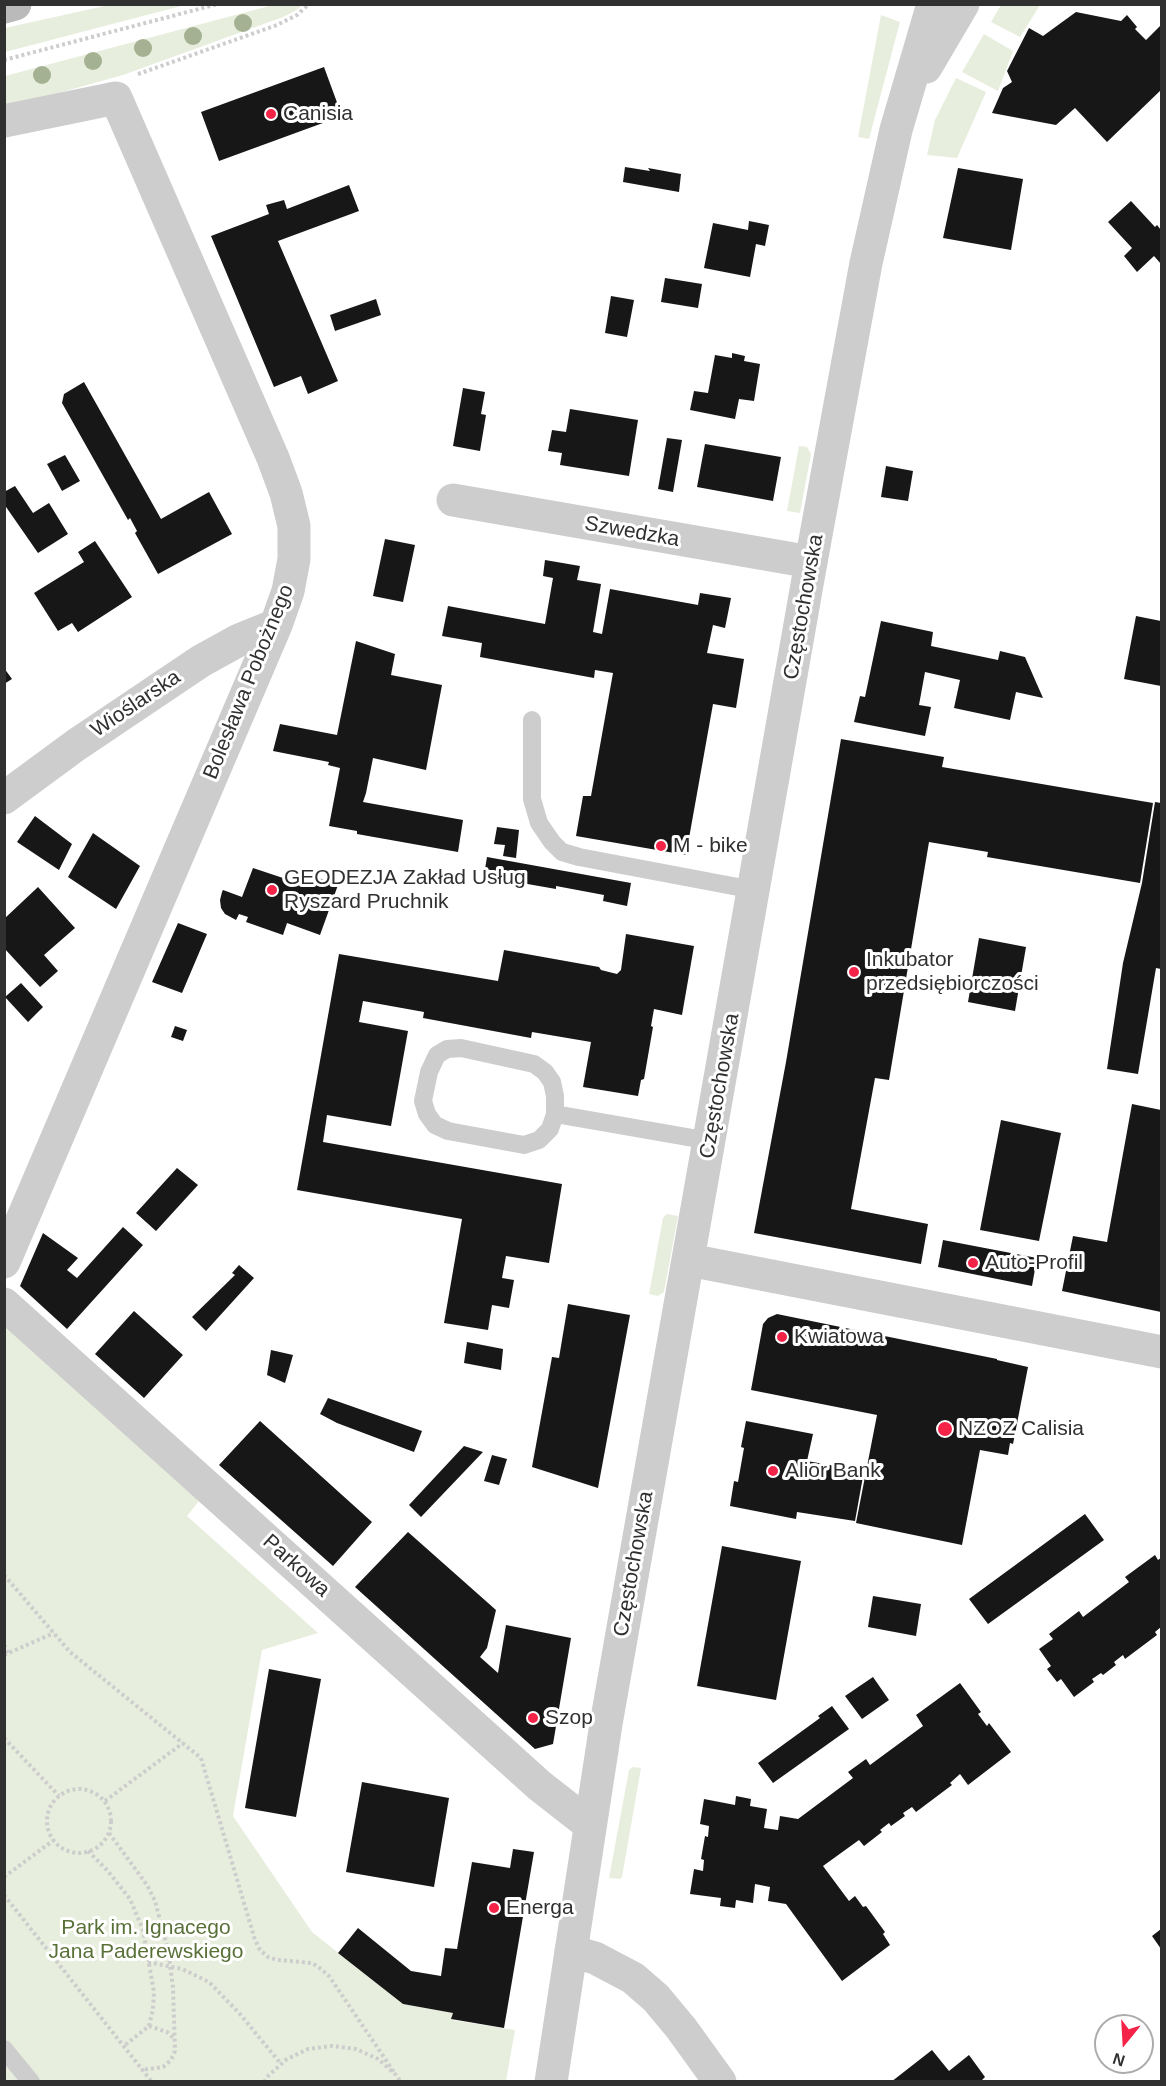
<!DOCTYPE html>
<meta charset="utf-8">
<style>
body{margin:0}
#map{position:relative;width:1166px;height:2086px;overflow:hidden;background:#fff;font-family:Arial,sans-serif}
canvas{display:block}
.frame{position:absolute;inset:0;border:6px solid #303030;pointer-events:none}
.north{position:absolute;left:1094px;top:2014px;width:60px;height:60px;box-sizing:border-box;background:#fff;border:2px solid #acacac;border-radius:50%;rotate:198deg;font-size:16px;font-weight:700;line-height:24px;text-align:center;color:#303030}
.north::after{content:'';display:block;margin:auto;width:21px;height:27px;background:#f62349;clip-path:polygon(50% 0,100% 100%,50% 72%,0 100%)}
</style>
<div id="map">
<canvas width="1166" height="2086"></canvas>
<div class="frame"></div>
<div class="north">N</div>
</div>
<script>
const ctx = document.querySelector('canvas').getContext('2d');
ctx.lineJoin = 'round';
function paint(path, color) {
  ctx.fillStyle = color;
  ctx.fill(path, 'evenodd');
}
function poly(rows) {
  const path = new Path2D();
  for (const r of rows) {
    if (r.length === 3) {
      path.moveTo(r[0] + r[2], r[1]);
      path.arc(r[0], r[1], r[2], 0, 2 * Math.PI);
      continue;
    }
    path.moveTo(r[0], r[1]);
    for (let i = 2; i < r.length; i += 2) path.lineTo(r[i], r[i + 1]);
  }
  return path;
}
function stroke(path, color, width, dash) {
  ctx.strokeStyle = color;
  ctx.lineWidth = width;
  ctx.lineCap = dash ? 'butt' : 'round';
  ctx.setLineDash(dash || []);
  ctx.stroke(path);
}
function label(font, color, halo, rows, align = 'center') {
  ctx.font = font + ' Arial,sans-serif';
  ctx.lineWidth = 6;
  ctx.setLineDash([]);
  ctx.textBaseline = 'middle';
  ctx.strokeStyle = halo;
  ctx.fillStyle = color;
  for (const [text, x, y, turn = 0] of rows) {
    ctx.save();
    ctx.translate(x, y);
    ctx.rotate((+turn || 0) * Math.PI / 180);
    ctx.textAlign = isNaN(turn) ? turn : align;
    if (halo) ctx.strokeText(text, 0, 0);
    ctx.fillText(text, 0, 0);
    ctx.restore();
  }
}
const green = poly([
 [109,5,185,5,5,52,5,28],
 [273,5,303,5,295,11,283,17,123,75,5,108,5,76],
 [1001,5,1001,4,1040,5,1020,37,991,22],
 [881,15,900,22,869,139,858,137],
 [984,34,1013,51,998,91,962,72],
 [956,78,986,92,957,158,927,155,935,120],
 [799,446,807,447,811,454,800,513,787,511],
 [667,1214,678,1216,664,1292,658,1296,649,1294,663,1218],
 [4,1325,199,1501,187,1516,318,1633,262,1650,233,1816,312,1932,403,2004,453,2013,452,2020,515,2030,506,2081,5,2081],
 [633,1767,641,1768,622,1877,620,1879,609,1878,629,1770]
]);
const building = poly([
 [1076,12,1121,21,1127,15,1137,27,1135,29,1146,40,1161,25,1161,90,1107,142,1075,108,1056,125,992,113,1003,88,1012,82,1007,71,1029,28,1043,36],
 [324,67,342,116,219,161,201,112],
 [625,167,650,171,648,168,681,174,679,192,623,182],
 [958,168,1023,179,1011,250,943,238],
 [349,185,359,211,278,241,338,381,308,394,301,376,274,387,211,236,269,214,266,205,284,200,287,209],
 [1131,201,1155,227,1157,225,1161,230,1161,264,1154,256,1137,272,1124,256,1132,248,1108,222],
 [749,221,769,225,765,246,756,244,750,277,704,268,713,223,748,230],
 [665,278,702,284,698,308,661,302],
 [611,296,634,300,627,337,605,333],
 [376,299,381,315,335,331,330,315],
 [732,353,745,356,744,361,760,364,754,401,739,399,735,419,690,410,694,391,708,393,715,355,732,358],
 [84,382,161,519,209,492,232,534,158,574,135,533,137,531,130,518,128,520,62,403,64,394],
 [463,388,485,392,481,414,486,415,480,451,453,446],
 [570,409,638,420,629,476,560,465,562,453,548,451,552,430,566,432],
 [667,438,682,440,673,492,658,489],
 [705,444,781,457,773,501,697,487],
 [65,455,80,481,62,491,47,464],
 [886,466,913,471,908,501,881,497],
 [15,486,33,513,49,503,68,534,38,553,4,504,4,492],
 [385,539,415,545,403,602,373,596],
 [95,541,132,597,78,632,72,623,58,631,34,593,84,562,78,552],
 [545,560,580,566,577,580,601,584,593,632,602,634,610,589,698,605,700,593,731,598,725,628,713,625,707,653,744,659,736,708,713,704,686,855,576,836,583,796,591,796,613,673,595,670,594,678,480,657,482,643,442,636,448,606,545,624,553,578,543,576],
 [1136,616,1161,621,1161,686,1124,679],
 [881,621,933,632,931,646,998,660,1000,651,1025,657,1043,698,1016,692,1010,720,954,708,960,680,925,672,919,705,931,707,925,736,854,722,860,696,865,697],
 [356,641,395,654,391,675,442,685,426,770,373,758,366,793,363,802,463,820,458,852,357,834,357,831,329,826,340,768,328,765,329,762,273,751,280,724,337,735],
 [4,668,12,679,4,684],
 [841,739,944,757,942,767,1153,803,1140,883,987,857,988,852,929,842,889,1080,875,1078,851,1209,928,1224,921,1264,754,1233,786,1062],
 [1155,802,1161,803,1161,969,1156,968,1138,1074,1107,1069,1123,963,1142,883],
 [35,816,72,844,59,870,17,842],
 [497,827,519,830,516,858,503,856,505,845,494,844],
 [93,833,140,866,116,909,68,877],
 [487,857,631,883,627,906,603,901,604,895,556,886,556,889,516,882,517,875,485,869],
 [253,868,301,884,305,873,338,885,320,935,287,923,283,935,246,922,248,917,239,914,236,920,225,914,221,908,220,900,222,892,223,890,242,897],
 [38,887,75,928,44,955,58,971,40,987,4,948,4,919],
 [178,923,207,934,182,993,152,982],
 [626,934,694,946,682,1015,654,1009,651,1026,653,1027,644,1079,641,1080,638,1096,583,1087,591,1042,532,1032,531,1038,423,1018,424,1012,363,1001,359,1022,408,1031,391,1126,327,1115,323,1142,562,1184,549,1263,506,1256,502,1278,514,1280,509,1308,492,1305,488,1330,444,1323,462,1219,297,1190,339,954,498,981,504,950,599,967,601,970,617,974,621,970],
 [979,938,1026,947,1015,1011,968,1002],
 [21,983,43,1007,28,1022,5,997],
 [175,1026,187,1030,183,1041,171,1037],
 [1132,1104,1161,1110,1161,1312,1062,1291,1073,1236,1107,1242],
 [1001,1120,1061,1133,1039,1241,980,1230],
 [177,1168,198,1185,156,1231,136,1213],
 [123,1227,143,1245,67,1329,20,1286,43,1233,78,1258,67,1270,77,1278],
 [943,1240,1037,1258,1032,1286,938,1267],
 [239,1265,254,1278,206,1331,192,1317,235,1275,232,1273],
 [568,1304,630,1315,598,1488,532,1467,552,1357,559,1358],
 [134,1311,183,1355,144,1398,95,1354],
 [777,1314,997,1359,997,1360,1028,1367,1013,1444,1010,1443,1008,1455,980,1450,962,1545,856,1523,877,1415,751,1390,763,1324,768,1318],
 [467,1342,503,1349,501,1370,464,1363],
 [271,1350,293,1355,285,1383,267,1375],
 [328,1398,422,1431,414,1452,337,1423,320,1414],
 [260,1421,372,1522,333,1566,219,1465],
 [746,1421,813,1434,807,1461,864,1471,855,1521,797,1512,796,1519,730,1506,734,1481,738,1482,744,1448,741,1447],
 [464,1446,483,1452,421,1517,409,1505],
 [492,1455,507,1459,499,1485,484,1481],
 [1085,1514,1104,1540,988,1624,969,1599],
 [408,1532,496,1610,487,1648,480,1657,498,1673,506,1625,571,1638,553,1744,535,1749,355,1587],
 [722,1546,801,1561,776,1700,697,1686],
 [1155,1555,1158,1560,1161,1558,1161,1627,1155,1632,1157,1635,1125,1659,1123,1655,1114,1662,1116,1665,1103,1675,1101,1673,1092,1679,1094,1682,1074,1697,1061,1679,1057,1682,1047,1669,1051,1666,1039,1649,1053,1639,1049,1634,1079,1611,1083,1617,1129,1582,1125,1577],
 [873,1596,921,1604,916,1636,868,1627],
 [269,1669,321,1679,296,1817,245,1808],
 [873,1677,889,1700,862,1719,845,1696],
 [960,1683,981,1712,978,1714,987,1726,989,1723,1011,1752,968,1785,960,1774,950,1783,952,1785,916,1812,912,1807,903,1813,905,1816,891,1826,889,1823,880,1830,882,1832,864,1846,859,1840,823,1866,849,1901,855,1896,863,1907,866,1906,885,1932,883,1934,890,1945,842,1981,786,1904,768,1901,770,1887,755,1884,753,1903,736,1900,735,1908,720,1906,721,1898,690,1894,694,1869,703,1871,704,1860,701,1859,705,1836,708,1837,709,1826,700,1824,704,1799,735,1805,736,1796,751,1799,750,1806,767,1809,764,1828,778,1830,780,1816,798,1819,853,1778,848,1772,866,1759,870,1765,923,1726,916,1715],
 [832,1706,849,1729,773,1783,758,1763,820,1718,818,1716],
 [362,1782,449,1798,434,1887,346,1872],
 [513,1849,534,1852,504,2028,451,2019,453,2013,403,2004,338,1953,358,1928,411,1971,441,1976,445,1948,457,1949,472,1862,510,1868],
 [1161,1929,1161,1949,1152,1936],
 [932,2050,949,2071,969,2055,985,2077,980,2082,891,2082]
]);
const path = poly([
 [4,60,218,4],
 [138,74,277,25,297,15,309,4],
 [4,1575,70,1652,201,1758,255,1940,260,1950,268,1957,277,1960,312,1963,321,1969,329,1976,396,2075],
 [4,1645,8,1653],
 [4,1655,54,1633],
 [4,1738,59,1796],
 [79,1821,32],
 [105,1801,183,1743],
 [109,1833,147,1885,155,1901,168,1950,173,1987,175,2051,171,2060,163,2067,141,2070],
 [88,1851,107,1870,130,1899,143,1930,154,1992,153,2009,149,2026,125,2045],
 [4,1877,54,1840],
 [4,1895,152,2082],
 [148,1962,182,1969,209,1982,240,2014,281,2064],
 [149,2026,167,2032,174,2039],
 [264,2082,269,2075,287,2059,308,2049,332,2046,356,2049,378,2059,396,2075,401,2082]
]);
const service = poly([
 [532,720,532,799,539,823,552,842,562,852,579,857,754,890],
 [555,1114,550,1129,539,1140,524,1145,448,1131,435,1125,427,1114,423,1101,429,1072,437,1055,447,1049,461,1048,534,1064,545,1072,552,1082,555,1096,555,1114,710,1141],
 [4,2049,31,2082]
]);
const minor = poly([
 [4,121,116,98,273,458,286,493,294,526,294,559,288,591,276,625,4,1262],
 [453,500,811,562],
 [4,798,76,745,201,661,239,640,276,625],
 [689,1260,1162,1352],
 [4,1304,540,1786,590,1825],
 [571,1951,595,1958,633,1978,656,1998,681,2028,720,2082]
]);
const tertiary = poly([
 [926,67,963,4],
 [551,2082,606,1724,811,562,866,263,896,130,933,4]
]);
const secondary = poly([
 [4,7,15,4]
]);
const trees = [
 [243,23],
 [193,36],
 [143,48],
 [93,61],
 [42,75]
];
const markers = [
 [271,114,6,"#f62349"],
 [661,846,6,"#f62349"],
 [272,890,6,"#f62349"],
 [854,972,6,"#f62349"],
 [973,1263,6,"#f62349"],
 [782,1337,6,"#f62349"],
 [945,1429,8,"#f62349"],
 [773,1471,6,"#f62349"],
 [533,1718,6,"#f62349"],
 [494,1908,6,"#f62349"]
];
const poiNames = [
 ["Canisia",283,114],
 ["M - bike",673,846],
 ["GEODEZJA Zakład Usług",284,878],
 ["Ryszard Pruchnik",284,902],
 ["Inkubator",866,960],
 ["przedsiębiorczości",866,984],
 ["Auto-Profil",985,1263],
 ["Kwiatowa",794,1337],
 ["NZOZ Calisia",958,1429],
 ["Alior Bank",785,1471],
 ["Szop",545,1718],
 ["Energa",506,1908]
];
const streetNames = [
 ["Szwedzka",632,532,10],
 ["Częstochowska",804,607,-80],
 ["Bolesława Pobożnego",249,682,-68],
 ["Wioślarska",136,704,-34],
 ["Częstochowska",720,1086,-80],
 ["Częstochowska",634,1564,-80],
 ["Parkowa",296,1566,42]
];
const parkNames = [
 ["Park im. Ignacego",146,1928],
 ["Jana Paderewskiego",146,1952]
];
paint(green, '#e8eedd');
paint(building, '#171717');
stroke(path, '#cdcdcd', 4, [3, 3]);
stroke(service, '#cdcdcd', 18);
stroke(minor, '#cdcdcd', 33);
stroke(tertiary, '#cdcdcd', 33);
stroke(secondary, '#bababa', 33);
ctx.fillStyle = '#a4b192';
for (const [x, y] of trees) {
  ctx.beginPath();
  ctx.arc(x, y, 9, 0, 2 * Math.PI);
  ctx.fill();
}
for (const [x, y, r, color] of markers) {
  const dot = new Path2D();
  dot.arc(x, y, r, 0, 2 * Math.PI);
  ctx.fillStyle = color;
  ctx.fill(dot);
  stroke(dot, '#fff', 2);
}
label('21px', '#303030', '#fff', poiNames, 'left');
label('21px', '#303030', '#fff', streetNames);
label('21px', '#597138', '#fff', parkNames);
</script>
